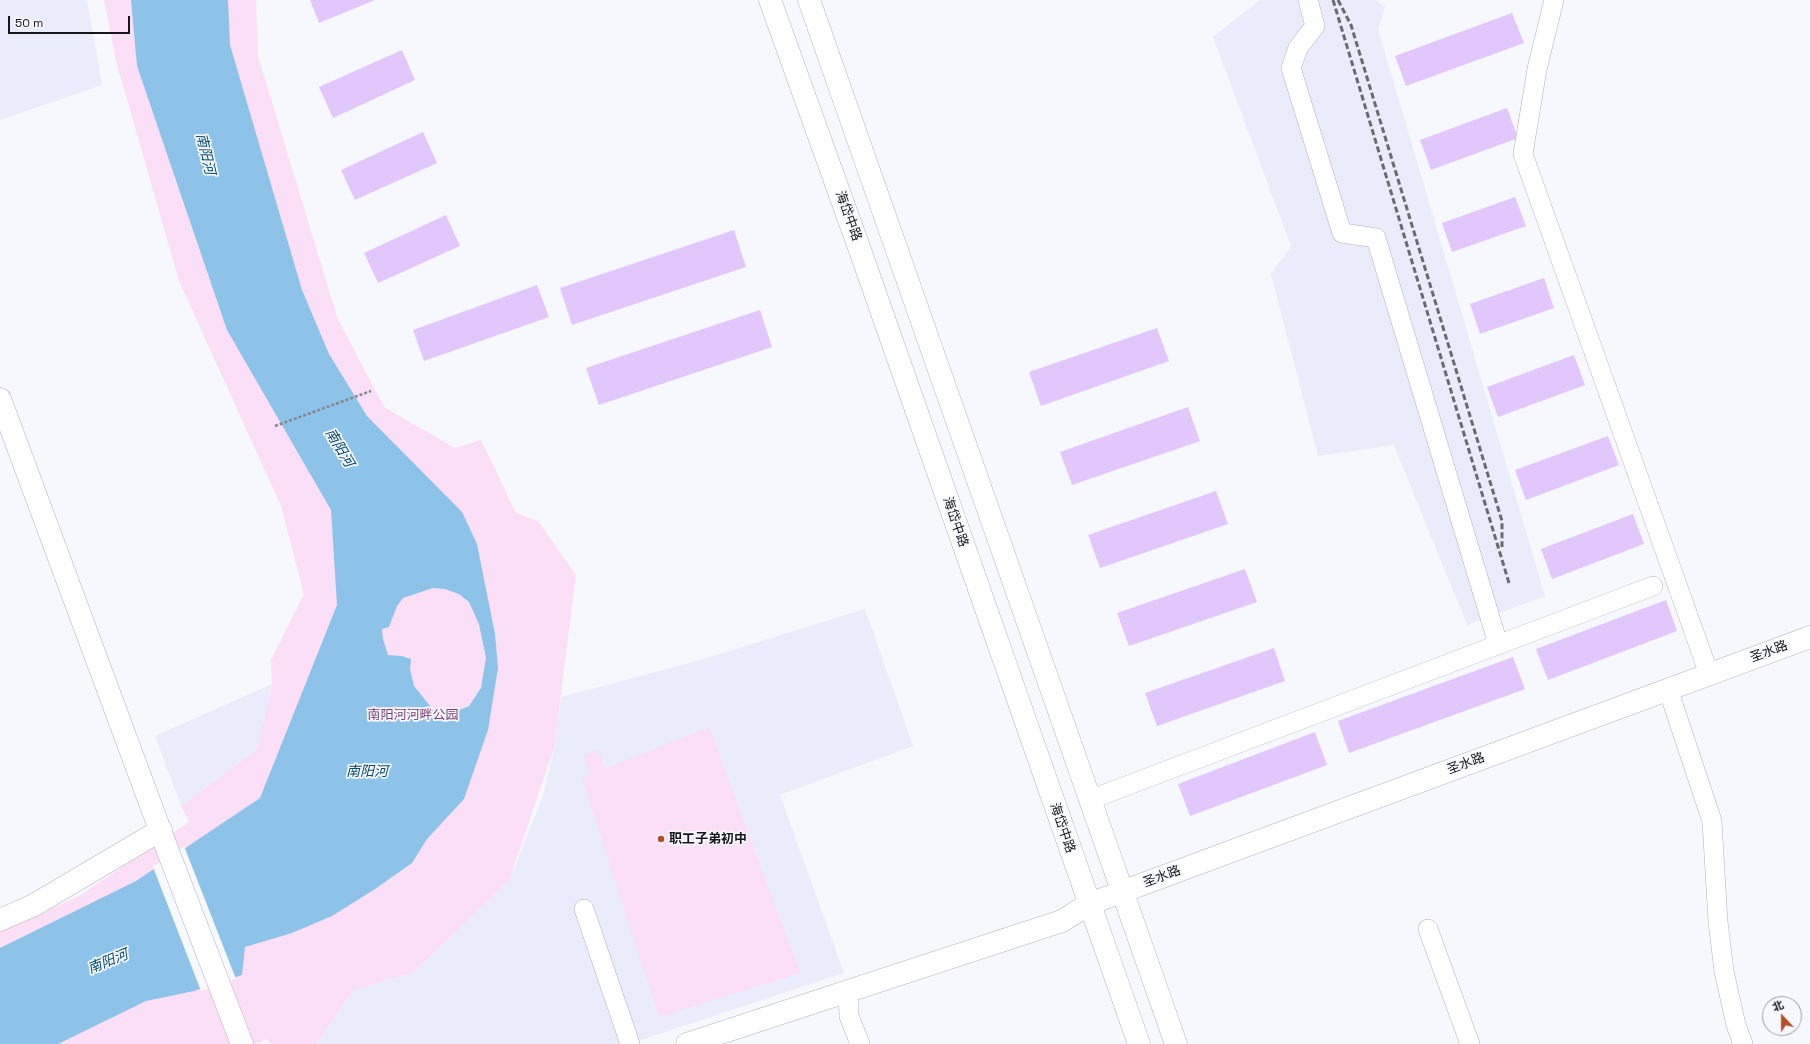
<!DOCTYPE html>
<meta charset="utf-8">
<style>
body{margin:0}
#map{position:relative;width:1810px;height:1044px;overflow:hidden;background:#f7f7fe;font-family:"Space Grotesk","Noto Sans SC",sans-serif}
canvas{display:block}
.north{position:absolute;left:1762px;top:996px;width:40px;height:40px;box-sizing:border-box;background:#f7f7fe;border:1px solid #9d9da4;border-radius:50%;rotate:338deg;font-size:11px;font-weight:700;line-height:16px;text-align:center;color:#16161c}
.north::after{content:'';display:block;margin:auto;width:14px;height:18px;background:#b54d28;clip-path:polygon(50% 0,100% 100%,50% 72%,0 100%)}
.scale{position:absolute;left:8px;top:16px;width:122px;height:18px;box-sizing:border-box;border:2px solid #16161c;border-top:0;padding-left:5px;font-size:12px;line-height:14px;white-space:nowrap;color:#16161c;-webkit-text-stroke:3px #f7f7fe;paint-order:stroke}
</style>
<div id="map">
<canvas width="1810" height="1044"></canvas>
<div class="north">北</div>
<div class="scale">50 m</div>
</div>
<script>
const ctx = document.querySelector('canvas').getContext('2d');
ctx.lineJoin = 'round';
function paint(path, color) {
  ctx.fillStyle = color;
  ctx.fill(path, 'evenodd');
}
function poly(rows) {
  const path = new Path2D();
  for (const r of rows) {
    path.moveTo(r[0], r[1]);
    for (let i = 2; i < r.length; i += 2) path.lineTo(r[i], r[i + 1]);
  }
  return path;
}
function stroke(path, color, width, dash) {
  ctx.strokeStyle = color;
  ctx.lineWidth = width;
  ctx.lineCap = dash ? 'butt' : 'round';
  ctx.setLineDash(dash || []);
  ctx.stroke(path);
}
function label(font, color, halo, rows, align = 'center') {
  ctx.font = font + ' "Space Grotesk","Noto Sans SC",sans-serif';
  ctx.lineWidth = 3.5;
  ctx.setLineDash([]);
  ctx.textBaseline = 'middle';
  ctx.strokeStyle = halo;
  ctx.fillStyle = color;
  for (const [text, x, y, turn = 0] of rows) {
    ctx.save();
    ctx.translate(x, y);
    ctx.rotate((+turn || 0) * Math.PI / 180);
    ctx.textAlign = isNaN(turn) ? turn : align;
    if (halo) ctx.strokeText(text, 0, 0);
    ctx.fillText(text, 0, 0);
    ctx.restore();
  }
}
const built = poly([
 [0,0,87,0,102,85,0,120],
 [1260,0,1376,0,1385,7,1378,29,1545,596,1467,625,1394,445,1318,456,1271,274,1291,246,1213,37],
 [865,609,913,746,780,795,844,973,629,1044,316,1044,354,990,414,972,509,881,543,796,554,748,561,697,697,661],
 [272,684,257,749,181,806,155,736]
]);
const green = poly([
 [104,0,256,0,258,56,337,317,384,407,455,448,481,440,516,513,538,521,576,575,554,748,509,881,414,972,354,990,316,1044,271,1044,267,1039,256,1044,0,1044,0,932,79,896,189,822,181,806,257,749,272,684,271,660,304,594,281,506,179,281,116,61],
 [709,727,800,973,659,1017,582,778,590,775,584,755,598,749,605,769]
]);
const water = poly([
 [131,0,228,0,230,45,302,290,329,354,367,416,462,512,477,544,495,634,498,668,488,730,464,799,427,839,412,863,375,889,332,916,292,933,245,947,242,975,194,991,146,1001,58,1044,0,1044,0,948,136,881,260,798,337,605,331,510,227,330,137,66],
 [433,588,445,589,459,594,469,602,479,624,486,658,481,688,469,706,450,714,435,712,414,686,410,669,411,659,402,656,388,655,383,639,382,629,389,627,397,606,403,598]
]);
const pier = poly([
 [184,846,236,979,201,991,153,867]
]);
const building = poly([
 [310,0,375,0,319,23],
 [1512,13,1524,43,1406,86,1395,56],
 [402,50,415,80,333,118,319,87],
 [1507,108,1518,138,1431,170,1420,140],
 [423,132,437,163,355,200,341,170],
 [1515,197,1526,226,1452,252,1442,223],
 [446,215,460,246,378,283,364,253],
 [734,230,746,267,572,325,560,288],
 [1544,278,1554,308,1480,334,1470,304],
 [537,285,549,317,424,361,413,330],
 [760,310,772,347,599,405,586,368],
 [1157,328,1169,361,1041,406,1029,372],
 [1574,355,1585,385,1498,417,1487,387],
 [1188,407,1200,441,1072,485,1060,452],
 [1608,436,1619,465,1526,500,1515,470],
 [1216,491,1228,524,1100,568,1088,535],
 [1633,514,1644,544,1552,579,1541,549],
 [1245,569,1257,602,1129,646,1117,613],
 [1666,600,1677,631,1548,680,1536,649],
 [1274,648,1285,681,1157,726,1145,693],
 [1513,657,1525,689,1349,753,1338,721],
 [1315,732,1327,765,1190,816,1178,784]
]);
const path = poly([
 [275,426,371,391]
]);
const street = poly([
 [1308,0,1315,26,1298,48,1291,68,1342,233,1376,238,1498,644],
 [1554,0,1537,69,1523,154,1709,674],
 [1668,689,1712,821,1718,922,1724,971,1736,1025,1743,1044],
 [1089,800,1653,586],
 [584,909,630,1044],
 [1428,929,1470,1044],
 [848,992,849,1016,860,1044]
]);
const secondary = poly([
 [0,399,166,846,242,1044],
 [0,920,34,905,161,830],
 [687,1044,1062,921,1089,904,1810,637]
]);
const primary = poly([
 [770,0,861,253,1139,1044],
 [809,0,1176,1044]
]);
const rail = poly([
 [1333,0,1509,583],
 [1338,0,1351,25,1502,521,1502,547]
]);
const markers = [
 [661,839,4,"#b54d28"]
];
const streetNames = [
 ["海岱中路",848,216,70],
 ["海岱中路",955,522,71],
 ["圣水路",1769,652,-20],
 ["圣水路",1466,764,-20],
 ["海岱中路",1062,828,71],
 ["圣水路",1162,877,-20]
];
const parkNames = [
 ["南阳河河畔公园",413,715]
];
const poiNames = [
 ["职工子弟初中",669,839]
];
const waterNames = [
 ["南阳河",205,154,77],
 ["南阳河",339,448,59],
 ["南阳河",367,772],
 ["南阳河",108,962,-22]
];
paint(built, '#ebecfb');
paint(green, '#fbdff7');
paint(water, '#8dc3e8');
paint(pier, '#f7f7fe');
paint(building, '#e1c7fc');
stroke(street, '#b2b2c3', 20);
stroke(secondary, '#b2b2c3', 23);
stroke(primary, '#b2b2c3', 23);
stroke(path, '#85858b', 2.5, [3, 2]);
stroke(street, '#fff', 19);
stroke(secondary, '#fff', 22);
stroke(primary, '#fff', 22);
stroke(rail, '#6a6a70', 3, [6, 3]);
for (const [x, y, r, color] of markers) {
  const dot = new Path2D();
  dot.arc(x, y, r, 0, 2 * Math.PI);
  ctx.fillStyle = color;
  ctx.fill(dot);
  stroke(dot, '#f7f7fe', 1.5);
}
label('13px', '#16161c', '#f7f7fe', streetNames);
label('13px', '#773e72', '#f7f7fe', parkNames);
label('bold 13px', '#16161c', '#f7f7fe', poiNames, 'left');
label('italic 14px', '#054b6e', '#f7f7fe', waterNames);
</script>
